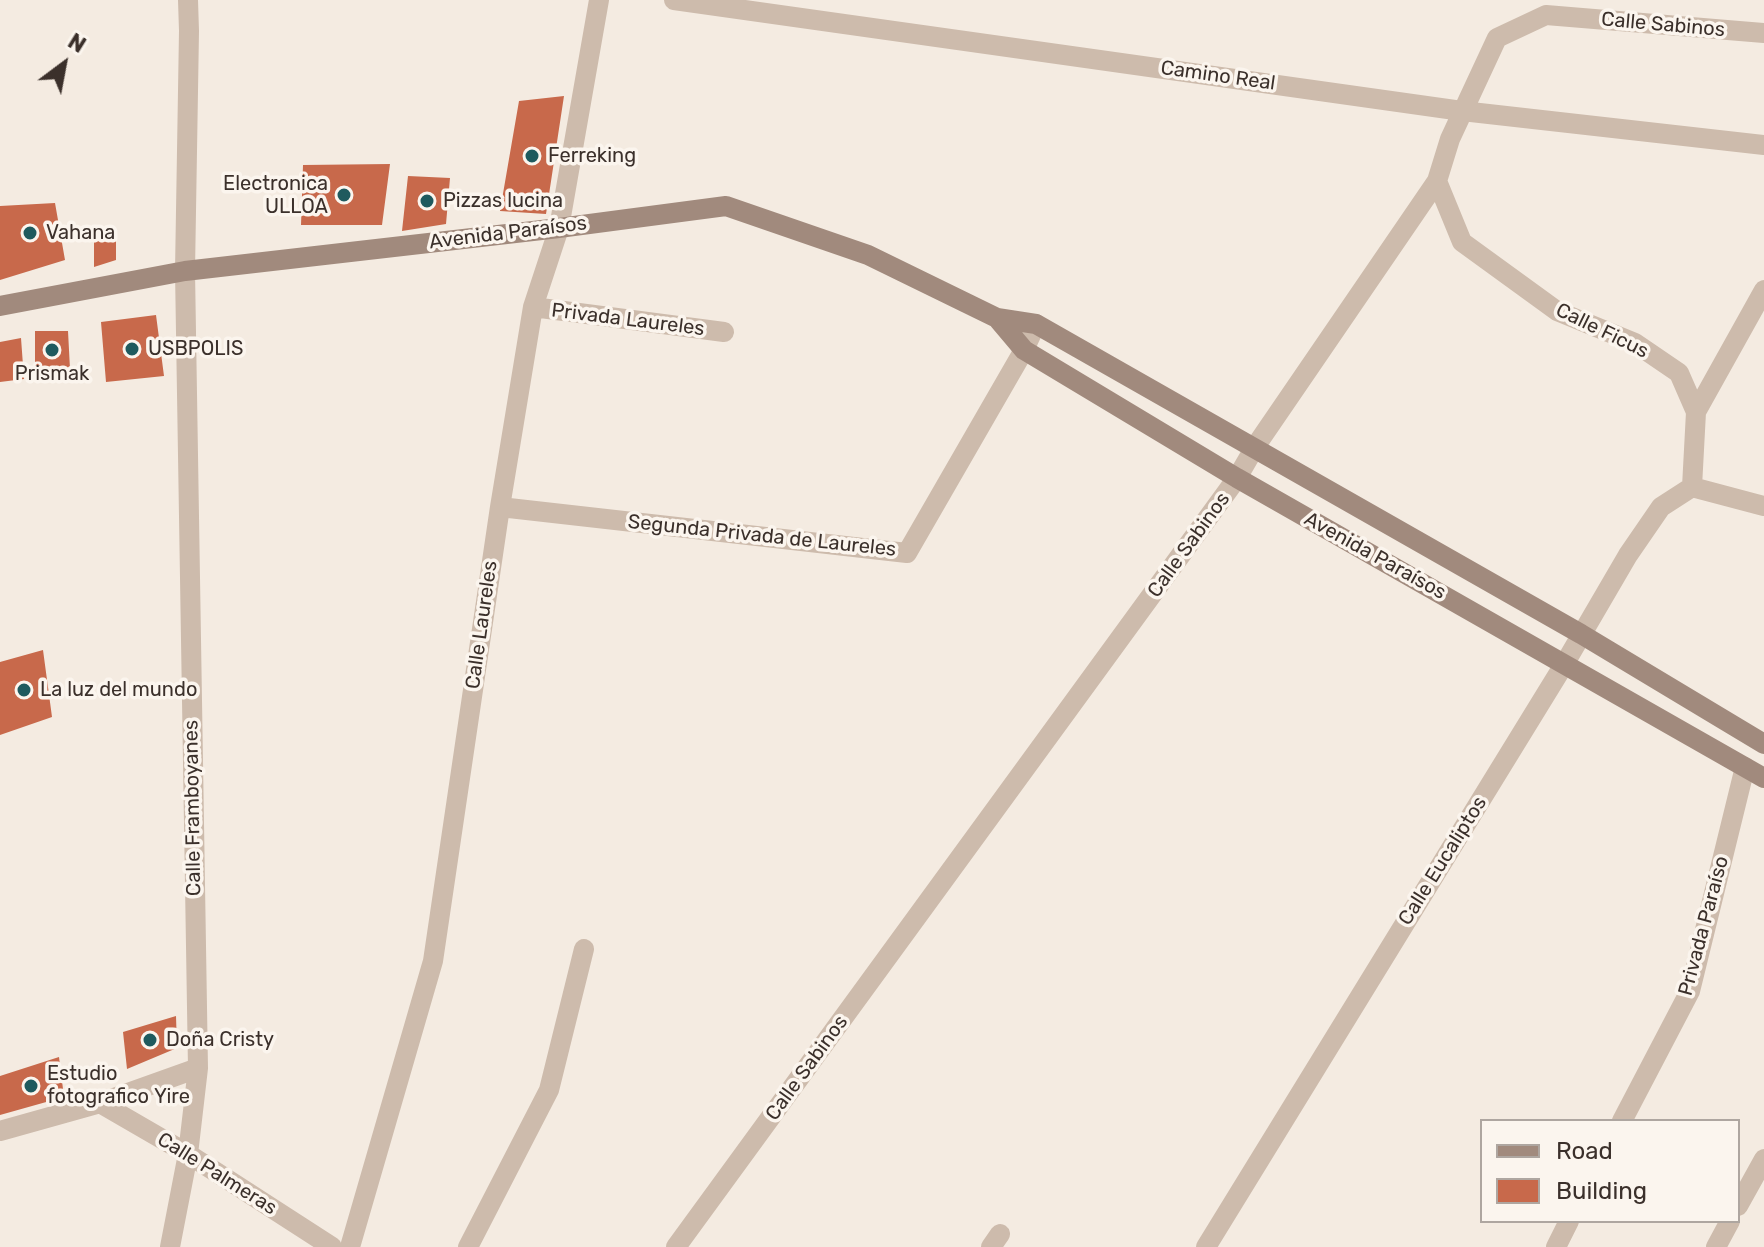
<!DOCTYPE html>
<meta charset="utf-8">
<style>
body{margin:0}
#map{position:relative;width:1764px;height:1247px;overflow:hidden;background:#f4ebe1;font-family:Rubik,sans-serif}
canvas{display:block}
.legend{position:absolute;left:1480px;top:1119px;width:260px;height:104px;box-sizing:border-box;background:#fbf5ee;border:2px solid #aea6a0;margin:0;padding:10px 14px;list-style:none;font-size:24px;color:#3b302b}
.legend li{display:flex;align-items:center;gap:16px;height:40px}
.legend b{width:40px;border:2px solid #aea6a0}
.north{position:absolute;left:24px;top:24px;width:80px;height:80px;-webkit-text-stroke:6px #fbf5ee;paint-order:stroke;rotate:32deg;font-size:22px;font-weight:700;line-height:32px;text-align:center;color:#3b302b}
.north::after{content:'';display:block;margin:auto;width:28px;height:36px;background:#3b302b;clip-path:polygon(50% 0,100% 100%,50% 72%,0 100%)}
</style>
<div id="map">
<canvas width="1764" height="1247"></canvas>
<ul class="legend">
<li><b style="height:10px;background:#a18a7d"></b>Road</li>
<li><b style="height:22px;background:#c8694b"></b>Building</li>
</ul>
<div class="north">N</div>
</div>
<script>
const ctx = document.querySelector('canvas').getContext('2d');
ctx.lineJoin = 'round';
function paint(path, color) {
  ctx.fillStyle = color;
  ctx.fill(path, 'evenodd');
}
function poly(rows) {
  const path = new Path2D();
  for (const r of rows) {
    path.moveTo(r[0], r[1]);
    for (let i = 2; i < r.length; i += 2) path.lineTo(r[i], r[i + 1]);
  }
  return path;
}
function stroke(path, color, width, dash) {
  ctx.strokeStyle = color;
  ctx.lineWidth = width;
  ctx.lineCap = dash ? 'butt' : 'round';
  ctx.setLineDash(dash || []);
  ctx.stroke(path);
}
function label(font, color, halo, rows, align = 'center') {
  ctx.font = font + ' Rubik,sans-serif';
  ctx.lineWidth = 7;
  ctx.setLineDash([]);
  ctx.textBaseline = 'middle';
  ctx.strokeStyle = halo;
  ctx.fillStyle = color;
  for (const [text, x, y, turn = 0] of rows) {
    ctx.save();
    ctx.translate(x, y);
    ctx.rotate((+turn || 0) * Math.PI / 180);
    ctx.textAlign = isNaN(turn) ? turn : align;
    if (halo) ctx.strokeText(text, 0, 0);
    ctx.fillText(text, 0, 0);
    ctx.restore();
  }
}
const building = poly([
 [564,96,546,214,500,211,519,101],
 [390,164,382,225,301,225,303,165],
 [408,176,450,178,446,224,402,231],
 [55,203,65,260,0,280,0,206],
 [116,230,116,260,94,267,94,232],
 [156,315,164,376,106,382,101,322],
 [35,331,68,331,70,369,35,372],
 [21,338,24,379,0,382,0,342],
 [43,650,52,717,0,735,0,662],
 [176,1016,177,1048,127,1069,123,1032],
 [59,1057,64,1097,0,1115,0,1076]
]);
const street = poly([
 [674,0,1462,111,1764,145],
 [1437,181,1462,242,1557,311,1635,343,1679,373,1696,412,1692,487],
 [533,307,724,332],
 [1696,412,1764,290],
 [1692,487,1764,506],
 [500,507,907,553,1024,350,1036,324],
 [100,1103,188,1154,332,1247],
 [1622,1121,1690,991,1745,767],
 [0,1131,100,1103,198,1068],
 [1738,1206,1764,1159],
 [170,1247,188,1154,198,1068,185,271,189,31,188,0],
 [350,1247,433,961,500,507,533,307,559,228,599,0],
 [468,1247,549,1090,584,949],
 [676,1247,1237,478,1255,447,1437,181,1450,139,1497,38,1546,15,1764,33],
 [991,1247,1000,1234],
 [1206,1247,1565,663,1628,555,1661,507,1692,487],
 [1556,1247,1569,1221],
 [1716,1247,1730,1221]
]);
const secondary = poly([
 [0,306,185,271,559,228,726,206,868,255,997,318,1036,324,1581,634,1764,744],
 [997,318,1024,350,1237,478,1764,778]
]);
const markers = [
 [532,156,8,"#1f5a5e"],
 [344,195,8,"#1f5a5e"],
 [427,201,8,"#1f5a5e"],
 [30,233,8,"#1f5a5e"],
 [132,349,8,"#1f5a5e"],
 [52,350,8,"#1f5a5e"],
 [24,690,8,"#1f5a5e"],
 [150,1040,8,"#1f5a5e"],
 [31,1086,8,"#1f5a5e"]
];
const streetNames = [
 ["Calle Sabinos",1663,25,5],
 ["Camino Real",1218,76,8],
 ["Avenida Paraísos",508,233,-7],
 ["Privada Laureles",628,320,7],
 ["Calle Ficus",1602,331,26],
 ["Segunda Privada de Laureles",762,536,6],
 ["Calle Sabinos",1189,545,-54],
 ["Avenida Paraísos",1375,556,29],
 ["Calle Laureles",482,625,-82],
 ["Calle Framboyanes",193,808,-91],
 ["Calle Eucaliptos",1443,861,-58],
 ["Privada Paraíso",1704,926,-75],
 ["Calle Sabinos",807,1068,-54],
 ["Calle Palmeras",217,1174,32]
];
const poiNames = [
 ["Ferreking",548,156],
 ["Electronica",328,184,"right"],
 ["ULLOA",328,207,"right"],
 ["Pizzas lucina",443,201],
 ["Vahana",46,233],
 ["USBPOLIS",148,349],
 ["Prismak",52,374,"center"],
 ["La luz del mundo",40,690],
 ["Doña Cristy",166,1040],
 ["Estudio",47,1074],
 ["fotografico Yire",47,1097]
];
paint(building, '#c8694b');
stroke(street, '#cdbbac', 20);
stroke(secondary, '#a18a7d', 20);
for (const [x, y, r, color] of markers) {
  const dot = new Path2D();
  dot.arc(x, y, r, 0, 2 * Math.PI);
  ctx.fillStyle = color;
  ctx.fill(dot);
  stroke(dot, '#fbf5ee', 3);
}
label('20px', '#3b302b', '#fbf5ee', streetNames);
label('20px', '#3b302b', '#fbf5ee', poiNames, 'left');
</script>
